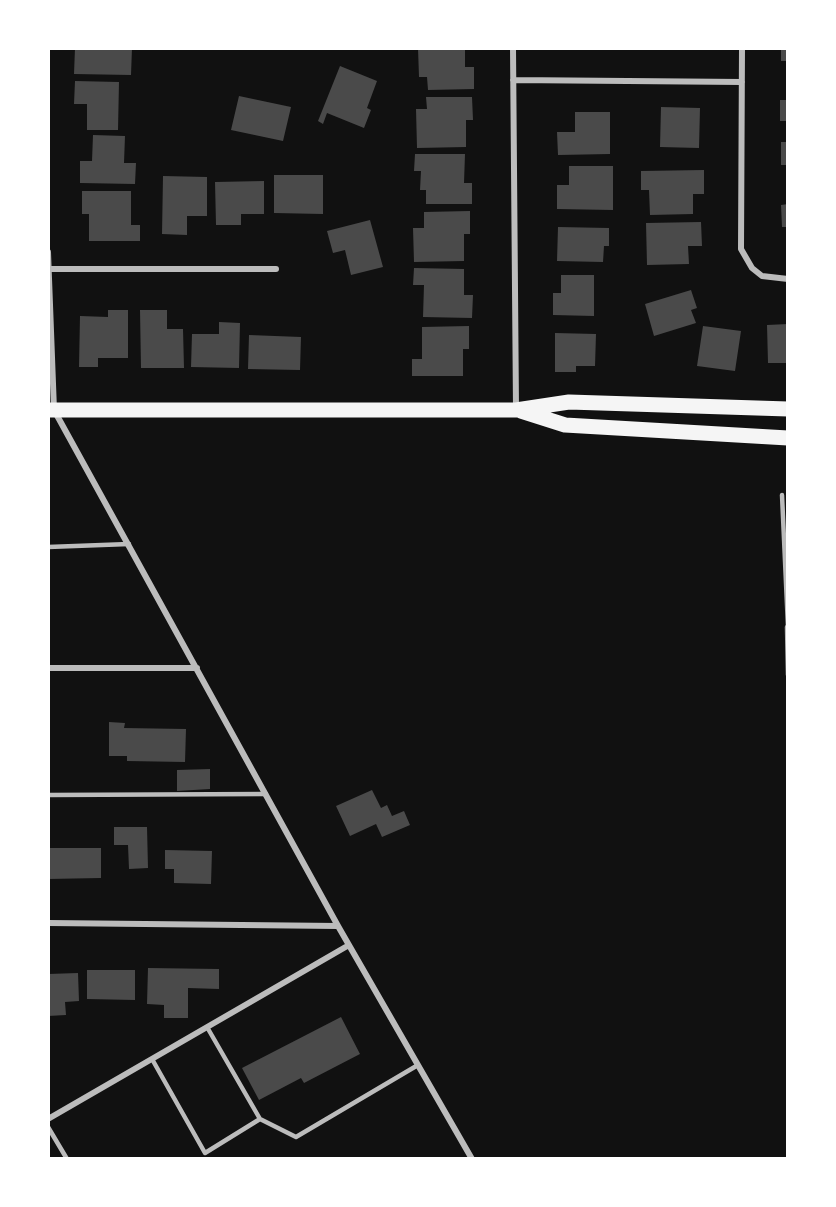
<!DOCTYPE html>
<style>
body{margin:0}
#map{position:relative;width:836px;height:1207px;overflow:hidden;background:#111;font-family:Ubuntu,sans-serif}
canvas{display:block}
.frame{position:absolute;inset:0;border:50px solid #fff;pointer-events:none}
</style>
<div id="map">
<canvas width="836" height="1207"></canvas>
<div class="frame"></div>
</div>
<script>
const ctx = document.querySelector('canvas').getContext('2d');
ctx.lineJoin = 'round';
function paint(path, color) {
  ctx.fillStyle = color;
  ctx.fill(path, 'evenodd');
}
function poly(rows) {
  const path = new Path2D();
  for (const r of rows) {
    path.moveTo(r[0], r[1]);
    for (let i = 2; i < r.length; i += 2) path.lineTo(r[i], r[i + 1]);
  }
  return path;
}
function stroke(path, color, width, dash) {
  ctx.strokeStyle = color;
  ctx.lineWidth = width;
  ctx.lineCap = dash ? 'butt' : 'round';
  ctx.setLineDash(dash || []);
  ctx.stroke(path);
}
const building = poly([
 [75,48,132,48,131,75,74,74],
 [418,48,465,48,465,67,474,67,474,89,428,90,427,77,419,77],
 [781,48,788,48,788,61,781,61],
 [340,66,377,81,367,108,371,110,364,128,327,113,323,124,318,121],
 [75,81,119,82,118,130,87,130,87,104,74,104],
 [239,96,291,107,283,141,231,130],
 [426,97,472,97,473,120,466,120,466,147,417,148,416,109,427,109],
 [780,100,788,100,788,121,780,121],
 [661,107,700,108,699,148,660,147],
 [575,112,610,112,610,154,558,155,557,132,575,132],
 [93,135,125,136,124,163,136,163,135,184,80,183,80,161,92,161],
 [781,142,788,142,788,165,781,165],
 [415,154,465,154,464,183,472,183,472,204,426,204,426,190,420,190,421,171,414,171],
 [569,166,613,166,613,210,557,209,557,185,569,185],
 [704,170,704,194,693,194,693,214,650,215,649,190,641,190,641,171],
 [274,175,323,175,323,214,274,213],
 [163,176,207,177,207,216,187,216,187,235,162,234],
 [264,181,264,214,241,214,241,225,216,225,215,182],
 [82,191,131,191,131,225,140,225,140,241,89,241,89,214,82,214],
 [788,204,788,227,782,227,781,205],
 [470,211,470,234,464,234,464,261,414,262,413,228,424,228,424,212],
 [370,220,383,267,351,275,345,250,333,253,327,231],
 [701,222,702,246,688,246,689,264,647,265,646,223],
 [558,227,609,228,609,246,604,246,603,262,557,261],
 [414,268,464,269,464,295,473,295,472,318,423,317,424,285,413,285],
 [561,275,594,275,594,316,553,315,553,293,561,293],
 [691,290,697,308,691,310,696,323,654,336,645,304],
 [108,310,128,310,128,358,98,358,98,367,79,367,80,316,108,317],
 [140,310,167,310,167,329,183,329,184,368,141,368],
 [219,322,240,323,239,368,191,367,192,334,219,334],
 [788,324,788,363,768,363,767,325],
 [469,326,469,349,463,349,463,376,412,376,412,359,422,359,422,327],
 [703,326,741,331,735,371,697,366],
 [555,333,596,334,595,366,576,366,576,372,555,372],
 [249,335,301,337,300,370,248,369],
 [109,722,125,723,124,728,186,729,185,762,127,761,127,756,109,756],
 [210,769,210,789,177,791,177,770],
 [372,790,381,808,387,805,392,816,404,811,410,825,382,837,376,824,350,836,336,806],
 [114,827,147,827,148,868,129,869,128,845,114,845],
 [48,848,101,848,101,878,48,879],
 [165,850,212,851,211,884,174,883,174,869,165,869],
 [148,968,219,969,219,989,188,988,188,1018,164,1018,164,1005,147,1004],
 [87,970,135,970,135,1000,87,999],
 [78,973,79,1001,65,1002,66,1015,48,1016,48,974],
 [341,1017,360,1054,304,1083,301,1078,259,1100,242,1068]
]);
const service = poly([
 [782,495,788,627],
 [48,547,129,544],
 [787,627,788,675],
 [48,795,266,794],
 [207,1027,260,1119,296,1137,418,1065],
 [152,1059,205,1153,260,1119],
 [48,1127,67,1159]
]);
const minor = poly([
 [513,48,516,409],
 [742,48,741,249,752,268,762,276,788,279],
 [513,80,742,82],
 [48,252,54,410,338,926,472,1159],
 [51,269,276,269],
 [48,668,197,668],
 [48,923,338,926],
 [48,1119,349,945]
]);
const primary = poly([
 [48,410,516,410,569,402,788,409],
 [521,411,565,425,788,438]
]);
paint(building, '#4a4a4a');
stroke(service, '#bcbcbc', 4.5);
stroke(minor, '#bcbcbc', 6);
stroke(primary, '#f5f5f5', 15);
</script>
